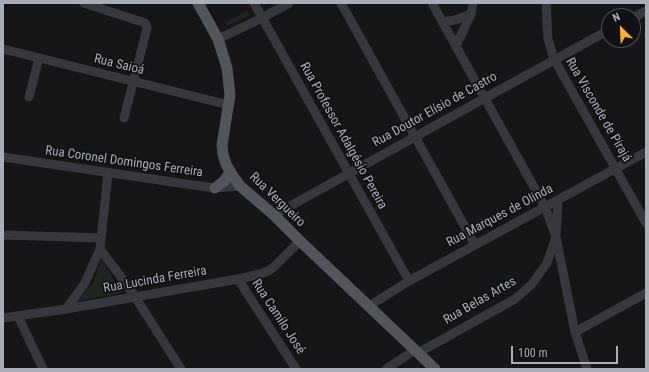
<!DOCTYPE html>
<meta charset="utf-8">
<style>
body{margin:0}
#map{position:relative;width:649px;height:372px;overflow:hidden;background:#161618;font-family:"Roboto Condensed",sans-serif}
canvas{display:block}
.frame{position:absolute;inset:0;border:4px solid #a8adb8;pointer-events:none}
.north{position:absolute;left:601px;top:8px;width:40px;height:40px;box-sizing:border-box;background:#111113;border:1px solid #4d4f55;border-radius:50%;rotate:336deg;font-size:11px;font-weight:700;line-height:16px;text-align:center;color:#a8adb8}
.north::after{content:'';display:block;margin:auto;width:14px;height:18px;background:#f2b134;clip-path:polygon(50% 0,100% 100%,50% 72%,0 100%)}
.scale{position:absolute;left:511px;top:346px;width:107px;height:18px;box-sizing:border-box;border:2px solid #a8adb8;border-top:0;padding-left:5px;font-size:12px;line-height:14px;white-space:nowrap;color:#a8adb8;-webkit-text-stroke:3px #111113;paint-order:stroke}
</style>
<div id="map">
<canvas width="649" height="372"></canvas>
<div class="frame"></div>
<div class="north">N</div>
<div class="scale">100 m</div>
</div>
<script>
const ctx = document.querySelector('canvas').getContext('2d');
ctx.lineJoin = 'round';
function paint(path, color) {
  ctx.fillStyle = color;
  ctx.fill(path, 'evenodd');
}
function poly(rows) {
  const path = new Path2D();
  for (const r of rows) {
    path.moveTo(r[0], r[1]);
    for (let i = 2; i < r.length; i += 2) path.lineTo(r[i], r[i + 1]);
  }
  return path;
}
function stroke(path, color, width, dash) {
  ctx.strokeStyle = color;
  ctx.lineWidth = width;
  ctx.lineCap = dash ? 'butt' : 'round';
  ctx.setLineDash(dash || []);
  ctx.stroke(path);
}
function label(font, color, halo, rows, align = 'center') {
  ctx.font = font + ' "Roboto Condensed",sans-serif';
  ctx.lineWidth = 3.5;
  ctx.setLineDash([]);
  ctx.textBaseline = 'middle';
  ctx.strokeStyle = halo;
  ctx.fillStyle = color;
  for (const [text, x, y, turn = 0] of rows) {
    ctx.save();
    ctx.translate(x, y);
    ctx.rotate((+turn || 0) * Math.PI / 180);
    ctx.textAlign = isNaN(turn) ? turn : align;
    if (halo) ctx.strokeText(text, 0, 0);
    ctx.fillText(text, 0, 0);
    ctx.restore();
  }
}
const green = poly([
 [247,11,250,15,227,26,225,23],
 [101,259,122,293,78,301,94,281]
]);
const minor = poly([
 [84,3,145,23,147,28,124,118],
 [254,3,409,281],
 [341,3,475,245],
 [432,3,545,207,556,237,575,332,587,369],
 [546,3,548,39,554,59,646,223],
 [633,18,646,11],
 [442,22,455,20,471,14],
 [218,39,262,18,289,3],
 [456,46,471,14,473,3],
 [3,49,229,105],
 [29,97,39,58],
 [3,157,200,186,215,188,240,186],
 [274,215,485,98,609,30],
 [3,235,100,238],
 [100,249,130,289,181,369],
 [238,279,296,369],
 [369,306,409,281,475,245,646,152],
 [66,309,85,283,100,249,108,173],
 [18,316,43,369],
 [3,318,66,309,238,279,260,274,270,270,276,265,300,241],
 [575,332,646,293],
 [418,353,515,299,532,284,547,263,556,237,558,200],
 [386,369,415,350]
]);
const major = poly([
 [198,3,218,39,227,68,230,95,222,145,223,154,226,164,233,176,240,186,274,215,300,241,435,369],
 [215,188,224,181,230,172]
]);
const streetNames = [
 ["Rua Saioá",119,65,14],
 ["Rua Doutor Elísio de Castro",435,110,-29],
 ["Rua Visconde de Pirajá",598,110,60],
 ["Rua Professor Adalgésio Pereira",343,136,61],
 ["Rua Coronel Domingos Ferreira",124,162,8],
 ["Rua Vergueiro",277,200,44],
 ["Rua Marques de Olinda",500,216,-28],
 ["Rua Lucinda Ferreira",155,280,-10],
 ["Rua Belas Artes",480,301,-30],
 ["Rua Camilo José",278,317,57]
];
paint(green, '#1e261f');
stroke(minor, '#37383d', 9);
stroke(major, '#53555c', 11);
label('13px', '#a8adb8', '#111113', streetNames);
</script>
